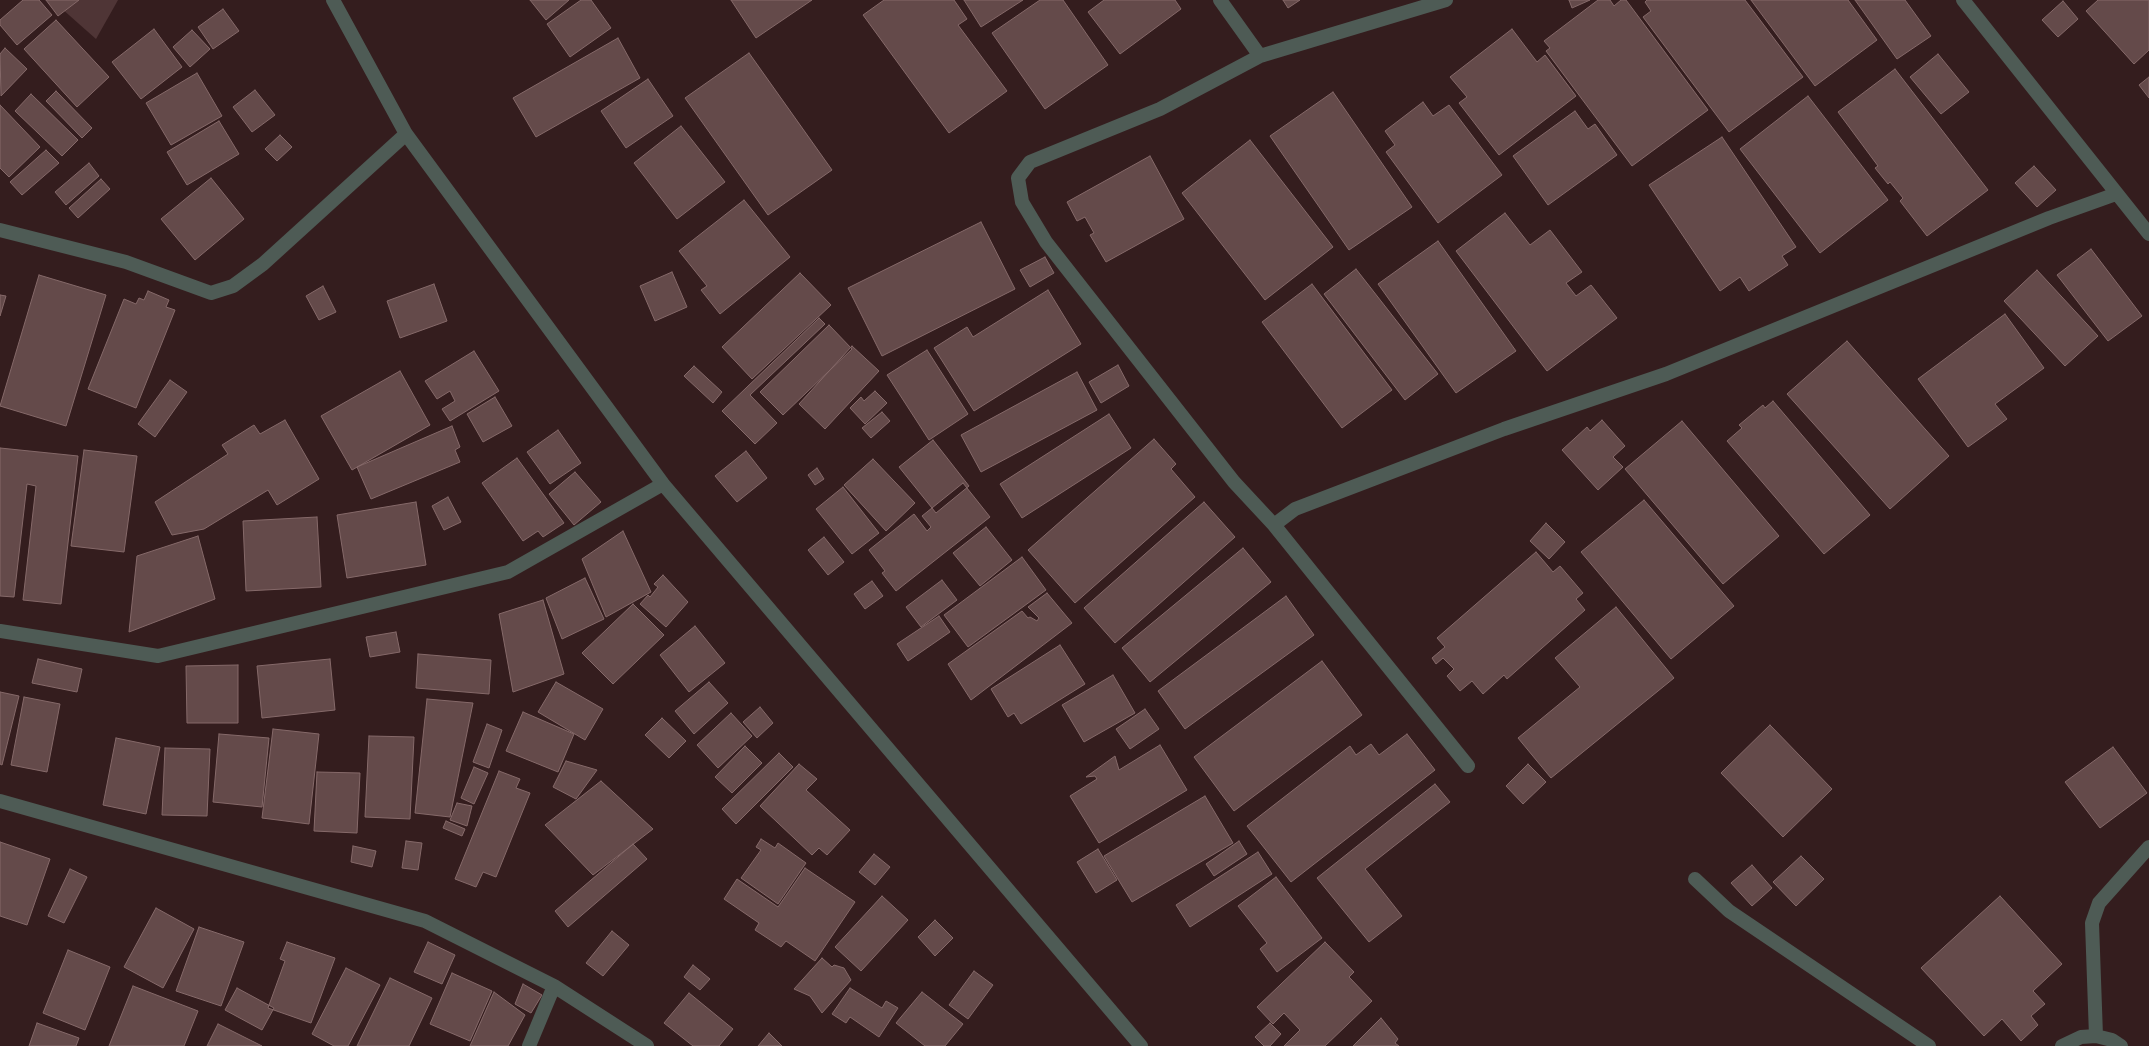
<!DOCTYPE html>
<style>
body{margin:0}
canvas{display:block;background:#341d1e}
</style>
<canvas width="2149" height="1046"></canvas>
<script>
const ctx = document.querySelector('canvas').getContext('2d');
ctx.lineJoin = 'round';
function paint(path, color) {
  ctx.fillStyle = color;
  ctx.fill(path, 'evenodd');
}
function poly(rows) {
  const path = new Path2D();
  for (const r of rows) {
    path.moveTo(r[0], r[1]);
    for (let i = 2; i < r.length; i += 2) path.lineTo(r[i], r[i + 1]);
  }
  return path;
}
function stroke(path, color, width, dash) {
  ctx.strokeStyle = color;
  ctx.lineWidth = width;
  ctx.lineCap = dash ? 'butt' : 'round';
  ctx.setLineDash(dash || []);
  ctx.stroke(path);
}
const green = poly([
 [52,0,118,0,96,39]
]);
const building = poly([
 [23,0,39,0,52,15,17,45,0,25,0,20,23,0],
 [46,0,79,0,58,16,46,0],
 [530,0,569,0,546,20,530,0],
 [581,0,591,0,611,28,570,57,547,24,581,0],
 [731,0,812,0,756,38,731,0],
 [884,0,954,0,967,19,958,25,1007,91,949,133,863,15,884,0],
 [964,0,1023,0,981,27,964,0],
 [1040,0,1063,0,1108,65,1045,109,992,33,1040,0],
 [1104,0,1175,0,1181,9,1120,54,1088,12,1104,0],
 [1283,0,1300,0,1288,8,1283,0],
 [1569,0,1590,0,1572,8,1569,0],
 [1598,0,1610,0,1614,6,1621,0,1626,0,1708,110,1632,166,1546,51,1550,48,1544,41,1598,0],
 [1647,0,1745,0,1803,77,1729,132,1643,17,1651,11,1645,2,1647,0],
 [1751,0,1848,0,1877,40,1815,86,1751,0],
 [1855,0,1905,0,1931,36,1897,59,1855,0],
 [2098,0,2149,0,2149,50,2134,64,2086,11,2098,0],
 [2063,1,2078,19,2058,37,2042,20,2063,1],
 [223,9,239,31,213,49,198,27,223,9],
 [56,20,109,77,77,107,24,49,56,20],
 [154,29,182,67,141,99,112,62,154,29],
 [1512,29,1537,62,1545,55,1576,96,1499,155,1459,103,1467,97,1450,77,1512,29],
 [192,30,210,49,190,67,173,47,192,30],
 [618,38,640,78,536,137,513,98,618,38],
 [5,48,27,69,1,96,0,54,5,48],
 [749,53,832,170,768,215,685,98,749,53],
 [1938,54,1969,92,1941,114,1910,77,1938,54],
 [1895,69,1988,190,1927,236,1900,201,1903,198,1890,182,1888,184,1875,168,1878,166,1838,112,1895,69],
 [197,73,222,116,171,145,146,103,197,73],
 [2149,77,2149,98,2139,85,2149,77],
 [648,79,673,116,626,148,601,111,648,79],
 [255,90,275,115,252,132,233,107,255,90],
 [56,91,92,128,82,138,46,101,56,91],
 [1333,92,1412,207,1349,250,1270,136,1333,92],
 [31,94,78,140,62,156,15,111,31,94],
 [1808,96,1888,200,1820,253,1740,149,1808,96],
 [1423,102,1433,116,1449,105,1502,175,1438,223,1386,152,1395,145,1385,131,1423,102],
 [0,105,40,147,9,177,0,168,0,105],
 [1575,111,1588,129,1595,124,1617,155,1548,205,1513,156,1575,111],
 [219,121,239,154,187,185,167,152,219,121],
 [681,126,725,182,677,219,634,163,681,126],
 [280,135,292,147,277,161,265,149,280,135],
 [1722,137,1796,247,1782,256,1788,265,1749,291,1740,277,1720,291,1649,185,1722,137],
 [1250,140,1333,247,1265,300,1182,193,1250,140],
 [46,150,59,163,22,195,10,182,46,150],
 [1150,156,1184,219,1106,262,1090,235,1094,233,1085,217,1077,221,1067,202,1150,156],
 [89,163,99,176,66,205,55,192,89,163],
 [2034,166,2056,190,2037,207,2015,183,2034,166],
 [211,178,244,219,195,260,161,219,211,178],
 [101,179,110,189,78,218,69,208,101,179],
 [744,200,790,257,720,314,701,290,707,286,679,251,744,200],
 [1505,213,1530,245,1550,230,1582,272,1566,283,1576,296,1591,285,1617,318,1547,371,1456,251,1505,213],
 [981,222,1015,289,882,356,848,288,981,222],
 [1438,241,1516,351,1456,393,1378,284,1438,241],
 [2091,249,2142,316,2108,341,2057,275,2091,249],
 [1045,257,1054,273,1030,287,1020,270,1045,257],
 [1356,269,1438,374,1405,400,1324,294,1356,269],
 [2037,270,2098,336,2065,366,2004,301,2037,270],
 [672,272,687,307,655,321,640,286,672,272],
 [800,273,831,305,752,379,722,347,800,273],
 [39,275,106,295,66,426,0,406,39,275],
 [434,284,447,321,400,338,387,301,434,284],
 [1312,284,1392,390,1342,428,1262,322,1312,284],
 [323,286,336,312,319,320,306,296,323,286],
 [1048,290,1081,344,974,411,934,348,967,327,973,337,1048,290],
 [148,291,169,300,166,307,175,310,136,408,88,389,124,299,136,304,139,298,144,300,148,291],
 [0,295,6,296,0,316,0,295],
 [2005,314,2044,368,1995,404,2007,419,1968,447,1918,379,2005,314],
 [819,318,825,324,750,395,777,423,755,444,722,411,819,318],
 [829,325,852,349,783,415,760,392,829,325],
 [1847,341,1949,456,1890,509,1787,394,1847,341],
 [852,346,879,371,825,429,799,404,852,346],
 [927,350,968,414,929,440,887,375,927,350],
 [474,351,499,391,450,421,442,409,455,401,450,391,437,399,425,381,474,351],
 [1118,365,1129,386,1101,403,1089,382,1118,365],
 [694,366,722,392,713,403,684,376,694,366],
 [400,371,430,425,352,470,321,416,400,371],
 [1077,372,1097,410,981,472,961,435,1077,372],
 [170,380,187,392,155,437,138,424,170,380],
 [875,391,887,403,865,424,850,408,861,397,864,401,875,391],
 [495,397,512,426,483,442,467,414,495,397],
 [1773,401,1870,515,1824,554,1727,441,1742,428,1739,425,1763,405,1765,408,1773,401],
 [882,412,890,421,871,438,862,428,882,412],
 [1109,414,1131,448,1022,518,1000,484,1109,414],
 [285,420,319,479,277,505,268,490,204,529,172,535,155,502,228,454,222,445,254,425,260,434,285,420],
 [1602,420,1625,446,1613,457,1623,467,1598,490,1562,450,1587,427,1590,431,1602,420],
 [1682,421,1779,536,1723,584,1625,469,1682,421],
 [452,426,460,447,455,450,460,462,371,499,357,467,452,426],
 [558,430,581,463,550,484,527,452,558,430],
 [1154,439,1176,464,1171,469,1195,497,1075,603,1028,550,1154,439],
 [933,440,969,486,936,513,899,467,933,440],
 [0,448,78,456,61,604,23,600,36,486,27,484,14,597,0,596,0,448],
 [84,450,137,456,124,552,71,546,84,450],
 [746,451,767,478,737,502,715,476,746,451],
 [517,458,564,523,543,537,538,531,523,541,482,483,517,458],
 [873,459,915,503,886,531,844,485,873,459],
 [817,468,824,479,815,485,808,475,817,468],
 [575,472,601,502,574,525,549,494,575,472],
 [963,483,990,517,896,591,882,573,885,571,869,550,914,514,927,531,931,527,922,516,963,483],
 [843,487,879,533,852,554,816,509,843,487],
 [448,497,461,522,444,530,432,506,448,497],
 [1644,500,1734,606,1671,659,1581,552,1644,500],
 [416,502,426,565,347,578,337,515,416,502],
 [1204,502,1235,537,1115,643,1084,608,1204,502],
 [317,517,321,587,246,591,243,521,317,517],
 [1546,523,1565,542,1549,559,1530,541,1546,523],
 [986,527,1012,560,980,586,953,553,986,527],
 [623,531,651,592,606,617,582,559,623,531],
 [198,536,215,599,129,632,137,556,198,536],
 [824,537,844,562,828,575,808,550,824,537],
 [1243,548,1271,582,1150,682,1122,648,1243,548],
 [1536,552,1553,572,1560,566,1583,593,1576,599,1585,610,1507,679,1504,675,1483,694,1472,681,1460,691,1447,676,1454,669,1443,658,1436,664,1432,658,1445,647,1437,638,1536,552],
 [1022,557,1046,590,968,647,944,615,1022,557],
 [663,575,688,602,666,627,640,604,648,595,650,597,658,587,654,584,663,575],
 [585,578,604,619,562,639,546,598,585,578],
 [942,580,957,600,921,627,906,607,942,580],
 [872,581,883,596,865,609,854,594,872,581],
 [1047,593,1072,623,971,700,948,664,1022,611,1028,618,1030,617,1037,621,1039,618,1028,607,1047,593],
 [1286,596,1314,635,1185,729,1158,691,1286,596],
 [543,600,564,674,513,692,499,614,543,600],
 [633,604,664,635,613,684,582,653,633,604],
 [1616,607,1674,678,1551,778,1518,738,1580,687,1555,658,1616,607],
 [939,616,950,632,908,661,897,644,939,616],
 [695,626,725,663,689,692,660,655,695,626],
 [396,632,400,652,370,657,366,637,396,632],
 [1060,645,1085,684,1021,724,1014,713,1008,717,991,689,1060,645],
 [418,654,491,660,489,694,416,688,418,654],
 [38,659,82,669,77,692,32,683,38,659],
 [330,659,335,710,262,718,257,666,330,659],
 [1322,661,1362,715,1234,811,1194,757,1322,661],
 [238,665,238,723,187,723,186,666,238,665],
 [1113,675,1135,713,1084,742,1062,705,1113,675],
 [556,682,603,709,585,740,538,712,556,682],
 [709,682,728,703,694,734,675,711,709,682],
 [0,692,19,696,2,765,0,764,0,692],
 [24,697,60,704,47,772,11,765,24,697],
 [427,699,473,703,450,817,415,813,427,699],
 [760,707,773,723,757,738,743,722,760,707],
 [1145,709,1159,729,1130,749,1116,729,1145,709],
 [523,712,574,734,558,772,506,751,523,712],
 [731,713,752,736,718,768,697,745,731,713],
 [662,718,686,741,669,758,645,735,662,718],
 [487,724,502,730,489,768,473,762,487,724],
 [1770,725,1832,789,1783,837,1721,773,1770,725],
 [273,729,319,734,309,824,262,818,273,729],
 [219,734,269,738,262,807,213,802,219,734],
 [1407,734,1435,770,1291,882,1247,826,1350,746,1356,755,1371,744,1379,755,1407,734],
 [369,736,414,737,410,819,365,817,369,736],
 [116,738,160,747,146,814,103,805,116,738],
 [1160,745,1187,790,1099,843,1070,796,1097,779,1095,776,1086,777,1115,756,1119,770,1160,745],
 [745,746,762,763,732,793,715,777,745,746],
 [2113,747,2147,793,2100,828,2065,782,2113,747],
 [165,748,210,749,207,816,162,815,165,748],
 [779,753,793,767,736,824,722,809,779,753],
 [566,761,597,770,576,799,553,787,566,761],
 [799,764,817,779,806,790,850,830,827,855,819,848,812,855,760,806,799,764],
 [1528,764,1546,782,1523,804,1506,786,1528,764],
 [474,767,488,773,474,804,461,798,474,767],
 [499,771,520,779,516,788,530,793,496,877,483,872,476,887,455,879,499,771],
 [317,772,360,773,357,833,314,831,317,772],
 [601,781,653,829,593,875,545,825,601,781],
 [1435,784,1450,802,1365,869,1402,916,1369,942,1317,878,1435,784],
 [1205,796,1233,843,1132,902,1104,856,1205,796],
 [457,803,472,806,467,826,450,820,457,803],
 [446,821,465,829,462,836,443,828,446,821],
 [761,839,775,848,778,843,806,863,778,904,741,878,761,850,756,847,761,839],
 [406,841,422,843,418,870,402,868,406,841],
 [1239,841,1247,854,1214,876,1206,864,1239,841],
 [0,842,50,859,27,925,0,916,0,842],
 [633,844,647,859,568,927,555,911,633,844],
 [353,846,376,851,372,867,351,862,353,846],
 [1098,849,1117,880,1096,893,1077,862,1098,849],
 [1258,852,1272,874,1190,927,1176,905,1258,852],
 [874,854,890,867,875,885,859,872,874,854],
 [1801,856,1824,879,1796,906,1773,882,1801,856],
 [1752,865,1772,888,1752,906,1731,883,1752,865],
 [805,868,855,902,815,961,786,941,781,947,755,930,759,923,724,899,737,879,778,907,805,868],
 [70,869,87,877,64,923,48,916,70,869],
 [1276,877,1322,938,1277,972,1260,949,1267,943,1238,906,1276,877],
 [882,896,908,920,861,971,835,947,882,896],
 [2000,896,2062,964,2033,991,2045,1004,2031,1016,2038,1025,2021,1041,2002,1019,1984,1036,1921,968,2000,896],
 [156,908,194,929,163,988,124,967,156,908],
 [935,920,953,938,935,956,918,937,935,920],
 [199,927,244,942,221,1006,176,991,199,927],
 [612,931,629,945,603,976,586,963,612,931],
 [287,942,335,958,311,1023,268,1008,285,961,280,959,287,942],
 [428,942,455,955,442,984,414,972,428,942],
 [1325,942,1354,972,1349,977,1372,1001,1325,1046,1284,1046,1300,1030,1284,1013,1273,1024,1257,1007,1325,942],
 [68,950,110,967,85,1030,43,1013,68,950],
 [822,958,832,967,834,965,844,968,851,980,822,1013,810,996,794,989,822,958],
 [693,965,710,979,700,990,684,977,693,965],
 [346,968,380,985,348,1046,334,1046,312,1034,346,968],
 [974,971,993,985,968,1019,949,1005,974,971],
 [452,973,492,991,470,1041,430,1024,452,973],
 [390,978,432,998,409,1046,357,1046,390,978],
 [523,984,542,995,531,1013,515,1004,523,984],
 [133,986,198,1011,184,1046,109,1046,133,986],
 [237,988,274,1008,262,1030,225,1010,237,988],
 [850,988,882,1008,886,1001,898,1008,879,1037,850,1017,846,1023,832,1014,850,988],
 [494,992,525,1015,508,1046,470,1046,494,992],
 [922,992,963,1024,945,1046,925,1046,896,1023,922,992],
 [689,993,733,1029,719,1046,693,1046,664,1023,689,993],
 [1381,1018,1398,1039,1395,1043,1399,1046,1353,1046,1381,1018],
 [37,1023,79,1038,76,1046,29,1046,37,1023],
 [1270,1023,1281,1034,1270,1046,1264,1046,1255,1037,1270,1023],
 [218,1024,262,1046,207,1046,218,1024],
 [769,1033,782,1046,758,1046,769,1033]
]);
const minor = poly([
 [333,0,406,134,663,484,1141,1046],
 [1220,0,1260,56],
 [1446,0,1260,56,1160,109,1030,162,1018,178,1022,202,1046,242,1234,482,1274,525,1295,509,1504,429,1666,374,2049,218,2116,194],
 [1963,0,2149,234],
 [0,230,126,262,211,293,233,286,263,264,406,134],
 [1274,525,1468,766],
 [0,631,158,656,508,572,663,484],
 [0,801,425,921,554,986,647,1046],
 [1695,879,1729,911,1929,1046],
 [2096,1036,2092,923,2099,903,2149,847],
 [529,1046,554,986],
 [2062,1046,2081,1037,2096,1036,2112,1040,2121,1046]
]);
paint(green, '#4f3536');
paint(building, '#644a4a');
stroke(building, '#856969', 1);
stroke(minor, '#4e5b55', 14);
</script>
